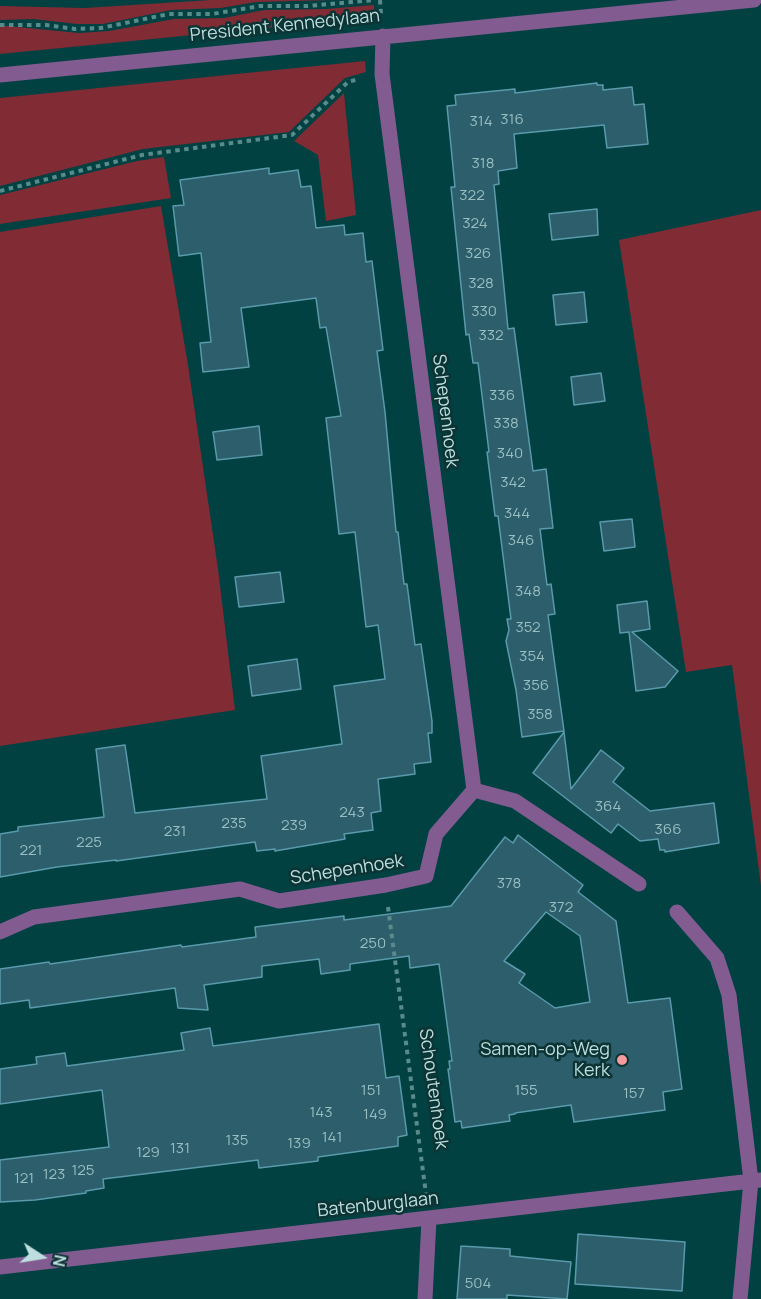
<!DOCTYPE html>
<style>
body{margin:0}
#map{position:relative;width:761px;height:1299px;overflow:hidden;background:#014142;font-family:Manrope,sans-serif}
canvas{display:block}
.north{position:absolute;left:12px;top:1227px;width:60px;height:60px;-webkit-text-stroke:4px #0d3435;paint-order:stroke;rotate:102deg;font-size:16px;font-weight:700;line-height:24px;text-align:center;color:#bcdede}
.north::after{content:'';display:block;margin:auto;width:21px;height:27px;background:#bcdede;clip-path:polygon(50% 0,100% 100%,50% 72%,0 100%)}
</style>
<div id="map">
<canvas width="761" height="1299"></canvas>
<div class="north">N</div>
</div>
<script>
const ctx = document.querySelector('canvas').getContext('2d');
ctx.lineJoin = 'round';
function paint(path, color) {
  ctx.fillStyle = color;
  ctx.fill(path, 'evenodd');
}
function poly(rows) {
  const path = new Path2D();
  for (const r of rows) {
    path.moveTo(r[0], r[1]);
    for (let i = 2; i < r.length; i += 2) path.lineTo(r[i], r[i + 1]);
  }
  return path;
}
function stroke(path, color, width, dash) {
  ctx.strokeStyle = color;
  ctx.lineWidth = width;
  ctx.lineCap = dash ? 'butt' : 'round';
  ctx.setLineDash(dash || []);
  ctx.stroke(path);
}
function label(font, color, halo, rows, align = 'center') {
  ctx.font = font + ' Manrope,sans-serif';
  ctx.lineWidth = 5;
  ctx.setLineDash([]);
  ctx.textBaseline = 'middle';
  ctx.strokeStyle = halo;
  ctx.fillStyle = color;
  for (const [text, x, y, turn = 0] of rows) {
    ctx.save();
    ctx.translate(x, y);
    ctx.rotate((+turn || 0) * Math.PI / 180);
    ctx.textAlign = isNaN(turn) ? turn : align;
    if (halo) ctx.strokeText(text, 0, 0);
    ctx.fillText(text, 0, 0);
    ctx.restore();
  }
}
const green = poly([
 [211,0,334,0,256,2,221,8,171,10,103,24,77,24,33,19,0,20,0,6,84,8],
 [374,5,375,17,0,54,0,27,7,26,79,33,109,31,174,19,224,18,264,10,326,9],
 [365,61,366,72,345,78,289,132,143,149,0,186,0,98],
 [344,93,356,215,326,221,318,155,294,141],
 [164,157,171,198,0,224,0,195,137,161],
 [161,206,188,365,218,569,235,710,0,746,0,232],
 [761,210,761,886,732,665,686,672,619,240]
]);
const building = poly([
 [597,83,597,85,603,85,603,90,632,87,634,105,644,104,648,144,607,148,604,125,514,134,517,168,498,171,499,184,494,185,508,329,514,328,533,471,546,469,553,528,540,529,547,585,551,584,555,614,548,615,564,731,522,737,516,690,506,641,509,630,507,619,511,619,498,516,495,516,487,452,489,452,478,363,473,363,469,334,466,335,451,187,455,187,447,106,456,105,455,95,515,89,515,93,597,83],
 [269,168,269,174,298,170,301,187,311,186,316,228,344,225,345,235,363,233,366,262,372,261,383,350,377,351,385,412,396,532,398,532,404,584,407,584,415,645,421,644,432,721,432,733,428,733,431,762,414,764,415,774,378,779,381,811,371,813,373,830,344,834,345,839,275,851,275,849,257,851,255,842,116,861,116,860,57,867,0,877,0,834,18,831,18,827,104,817,96,749,125,745,135,813,267,799,261,756,342,744,334,686,385,679,378,625,366,627,355,532,339,534,326,418,341,416,326,327,320,328,316,298,241,308,249,367,203,372,200,343,211,342,201,253,179,256,173,206,184,205,180,180,269,168],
 [597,209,598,235,552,240,549,214,597,209],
 [584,292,587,322,556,325,553,295,584,292],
 [601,373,605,401,574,405,571,377,601,373],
 [259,426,262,455,217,460,213,432,259,426],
 [632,519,635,547,604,551,600,522,632,519],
 [280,572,284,602,239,607,235,577,280,572],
 [647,601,650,629,632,632,678,671,665,687,636,691,629,632,620,633,617,605,647,601],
 [297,659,301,689,252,696,248,666,297,659],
 [564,732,571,789,601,750,624,768,613,782,650,811,714,803,719,843,665,852,665,850,660,850,658,839,640,841,618,824,611,833,533,773,564,732],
 [518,835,583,885,578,892,616,921,628,1003,670,998,682,1089,663,1092,665,1110,574,1122,571,1105,515,1113,515,1114,509,1115,510,1121,462,1128,461,1121,455,1122,448,1069,450,1069,449,1061,452,1061,439,964,410,968,409,956,350,964,350,970,321,974,319,959,262,966,262,977,204,985,208,1010,178,1008,175,988,30,1008,29,1000,0,1004,0,969,49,962,50,964,181,945,182,947,256,937,255,927,344,916,344,920,451,906,505,837,513,843,518,835],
 [546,912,580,936,590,1002,555,1008,519,983,525,974,504,961,546,912],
 [379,1024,386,1078,399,1076,407,1135,398,1137,398,1146,318,1157,318,1161,259,1168,258,1160,103,1179,104,1188,86,1191,86,1193,35,1200,0,1202,0,1160,109,1147,102,1090,0,1104,0,1069,37,1064,36,1057,65,1053,67,1066,184,1050,181,1033,210,1028,213,1046,379,1024],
 [578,1234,685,1242,682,1291,575,1284,578,1234],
 [461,1246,510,1249,510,1256,571,1262,567,1299,507,1295,507,1299,457,1299,461,1246]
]);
const path = poly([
 [380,0,381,14],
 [0,25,46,25,75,29,101,28,169,14,212,14,260,6,308,6,374,0],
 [0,191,142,155,292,135,348,82,359,79],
 [388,907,426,1194]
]);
const minor = poly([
 [0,75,754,0],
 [474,790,515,801,639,884],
 [677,912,717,958,729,995,751,1181,740,1299],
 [0,932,34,917,240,889,279,901,386,885,426,876,436,834,474,790,382,74,383,36],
 [0,1267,761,1180],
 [425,1299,429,1219]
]);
const markers = [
 [622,1060,6,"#f59b9f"]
];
const numberNames = [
 ["316",512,120],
 ["314",481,122],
 ["318",483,164],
 ["322",472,196],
 ["324",475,224],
 ["326",478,254],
 ["328",481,284],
 ["330",484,312],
 ["332",491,336],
 ["336",502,396],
 ["338",506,424],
 ["340",510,454],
 ["342",513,483],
 ["344",517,514],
 ["346",521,541],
 ["348",528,592],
 ["352",528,628],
 ["354",532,657],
 ["356",536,686],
 ["358",540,715],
 ["364",608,807],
 ["243",352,813],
 ["235",234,824],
 ["239",294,826],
 ["366",668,830],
 ["231",175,832],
 ["225",89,843],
 ["221",31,851],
 ["378",509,884],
 ["372",561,908],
 ["250",373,944],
 ["151",371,1091],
 ["155",526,1091],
 ["157",634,1094],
 ["143",321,1113],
 ["149",375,1115],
 ["141",332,1138],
 ["135",237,1141],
 ["139",299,1144],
 ["131",180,1149],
 ["129",148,1153],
 ["125",83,1171],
 ["123",54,1175],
 ["121",24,1179],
 ["504",478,1284]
];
const streetNames = [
 ["President Kennedylaan",285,26,-6],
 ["Schepenhoek",445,411,83],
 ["Schepenhoek",347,870,-9],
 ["Schoutenhoek",433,1089,82],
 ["Batenburglaan",378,1205,-6]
];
const poiNames = [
 ["Samen-op-Weg",610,1050],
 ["Kerk",610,1071]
];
paint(green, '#812b35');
paint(building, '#2c5e6b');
stroke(building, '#599aac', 1.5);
stroke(path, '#598b8b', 4, [4.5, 4.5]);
stroke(minor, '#825c90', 15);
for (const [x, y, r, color] of markers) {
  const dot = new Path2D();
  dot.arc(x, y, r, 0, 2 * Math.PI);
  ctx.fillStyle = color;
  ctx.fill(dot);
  stroke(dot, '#0d3435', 2);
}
label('15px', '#98bec1', null, numberNames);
label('18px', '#bcdede', '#0d3435', streetNames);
label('18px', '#bcdede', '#0d3435', poiNames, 'right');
</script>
